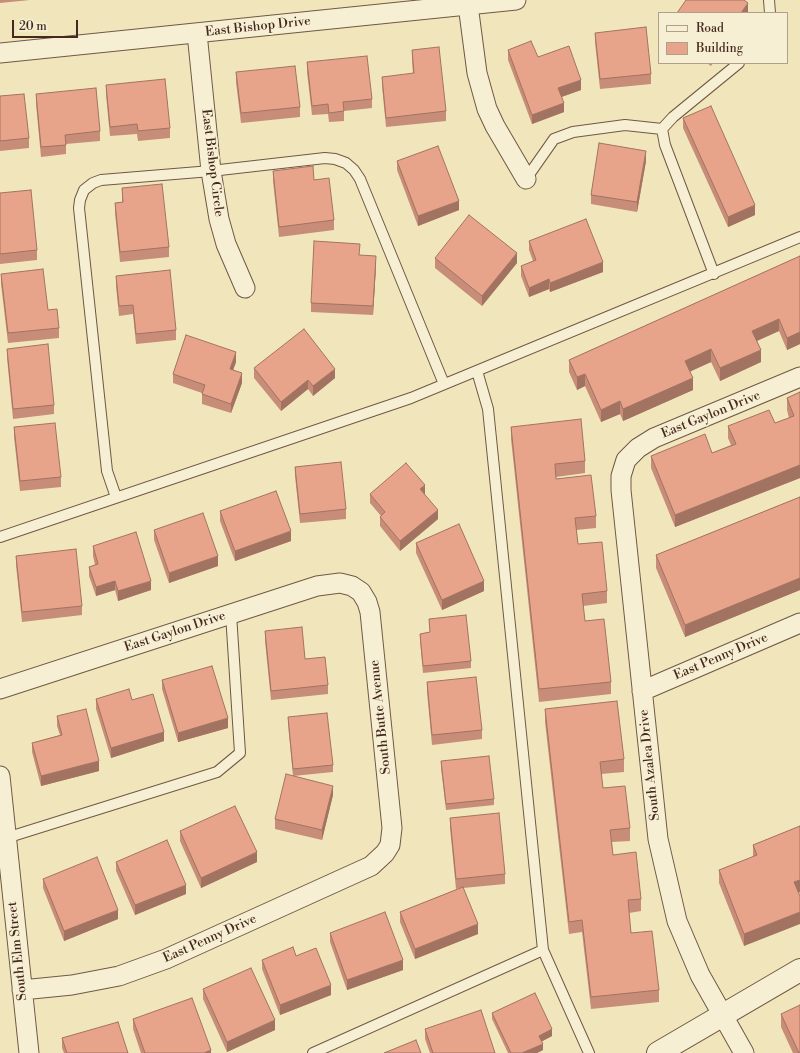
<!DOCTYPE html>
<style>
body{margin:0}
#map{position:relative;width:800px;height:1053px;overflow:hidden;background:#f1e6bb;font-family:"Libre Bodoni",serif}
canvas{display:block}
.legend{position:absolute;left:658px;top:12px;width:130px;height:52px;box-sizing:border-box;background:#f6efd3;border:1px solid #af9f8b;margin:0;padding:5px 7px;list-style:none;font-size:12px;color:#45281e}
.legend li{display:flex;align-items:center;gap:8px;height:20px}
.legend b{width:20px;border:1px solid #af9f8b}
.scale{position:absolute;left:12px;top:20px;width:66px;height:18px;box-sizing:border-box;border:2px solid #45281e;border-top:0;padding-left:5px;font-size:12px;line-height:14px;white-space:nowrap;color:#45281e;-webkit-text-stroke:3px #f6efd3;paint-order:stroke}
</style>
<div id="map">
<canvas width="800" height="1053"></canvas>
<ul class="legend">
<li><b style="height:5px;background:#f6efd3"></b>Road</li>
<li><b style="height:11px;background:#e7a48b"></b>Building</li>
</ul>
<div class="scale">20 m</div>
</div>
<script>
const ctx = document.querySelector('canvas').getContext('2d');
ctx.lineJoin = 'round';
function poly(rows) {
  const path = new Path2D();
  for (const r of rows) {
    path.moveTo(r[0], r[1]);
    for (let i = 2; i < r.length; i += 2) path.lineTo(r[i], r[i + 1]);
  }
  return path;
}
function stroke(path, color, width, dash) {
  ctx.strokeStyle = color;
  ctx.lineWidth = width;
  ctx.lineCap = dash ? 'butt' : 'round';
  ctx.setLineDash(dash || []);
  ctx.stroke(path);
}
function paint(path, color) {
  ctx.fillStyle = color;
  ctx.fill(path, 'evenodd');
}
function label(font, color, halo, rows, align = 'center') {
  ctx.font = font + ' "Libre Bodoni",serif';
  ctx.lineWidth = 3.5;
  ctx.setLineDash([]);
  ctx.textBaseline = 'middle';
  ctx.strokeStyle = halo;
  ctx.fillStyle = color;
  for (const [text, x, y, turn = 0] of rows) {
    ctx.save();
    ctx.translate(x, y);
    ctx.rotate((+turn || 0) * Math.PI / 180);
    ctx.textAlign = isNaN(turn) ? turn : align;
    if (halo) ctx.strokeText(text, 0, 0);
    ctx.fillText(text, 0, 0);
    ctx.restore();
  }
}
const service = poly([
 [769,0,770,13],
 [526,179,554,139,573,132,625,125,662,129],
 [714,274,665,145,662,129,673,117,739,63],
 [477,371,488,409,543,950,589,1053],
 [116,497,107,471,79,208,80,200,84,190,93,183,101,180,211,171,325,158,335,159,346,163,354,170,360,179,444,384],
 [0,537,411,398,800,237],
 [6,838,217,772,240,753,231,614],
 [313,1053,543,950]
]);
const minor = poly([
 [468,5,477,73,487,109,495,126,526,179],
 [197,33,211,171,219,219,226,244,245,288],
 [0,53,516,0],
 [0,689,317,586,340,583,352,586,361,592,367,602,370,612,392,828,390,845,385,853,371,866,166,959,119,976,72,985,22,990],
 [642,691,800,623],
 [0,776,29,1053],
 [744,1053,700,975,677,921,658,839,621,490,621,476,626,460,638,448,654,438,800,377]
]);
const tertiary = poly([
 [658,1053,800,970]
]);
const wall = poly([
 [0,0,30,0,0,3],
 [595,33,651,74,651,84,600,89,595,42],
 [412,50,446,111,446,121,386,127,382,86,382,77,413,74,412,60],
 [508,50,538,57,581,90,562,97,564,112,532,124,508,60],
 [307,62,372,99,372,108,344,111,344,121,329,122,328,114,312,115,307,72],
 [707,63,713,63,711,66],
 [236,72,300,107,300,117,241,123,236,82],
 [106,85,170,128,170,138,138,141,137,134,110,136,106,95],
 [36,94,100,131,100,141,66,144,66,154,41,157,36,104],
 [0,96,29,138,29,148,0,151],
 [683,118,755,215,728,227,683,128],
 [397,161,459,210,418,226,397,170],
 [646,161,637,212,591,204,591,195],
 [273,171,314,180,334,220,334,230,279,237,273,181],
 [122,188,169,247,169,257,120,262,115,213,115,203,122,202],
 [0,193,37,250,37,260,0,264],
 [529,241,603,272,550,292,549,289,529,297,521,276,521,266,533,261,529,250],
 [360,256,376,266,373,315,311,312,311,303],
 [800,256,800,344,787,350,779,331,757,341,761,362,720,381,711,362,690,371,693,390,623,421,620,414,601,422,585,386,577,390,569,372,569,360],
 [435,258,517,263,482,306,435,268],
 [1,274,48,310,59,328,59,338,8,343,1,284],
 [116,276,176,330,176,340,136,344,133,314,119,316,116,286],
 [7,349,54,405,54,414,13,419,7,358],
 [236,362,233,370,242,383,231,413,202,404,202,393,173,383,173,374],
 [254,368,335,378,313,396,308,389,281,411,254,378],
 [800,392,800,478,675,527,651,468,651,456,712,453,731,445,728,438,728,426,775,423,789,418,787,410,787,398],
 [14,427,61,477,61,487,20,491,14,437],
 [511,427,585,461,585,473,556,477,556,479,596,516,596,528,576,530,578,544,607,591,607,603,583,606,585,621,611,682,611,694,539,702,511,439],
 [295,467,346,509,346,519,300,523,295,476],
 [370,494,425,495,438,519,400,551,380,526,380,517,381,516,370,503],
 [800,497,800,590,685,637,656,568,656,555],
 [220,511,291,541,235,561,220,521],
 [154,530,218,566,169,583,154,540],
 [416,543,484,591,442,610,416,553],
 [93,546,151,590,118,601,115,590,96,596,89,576,89,567,95,565,93,556],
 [16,556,82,606,82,615,22,622,16,565],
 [429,619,471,661,471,668,423,673,420,640,420,634,430,632],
 [265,631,305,659,328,685,328,694,271,700,265,641],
 [162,680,228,728,178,742,162,689],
 [427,682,482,730,482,739,432,745,427,692],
 [96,699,132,700,164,741,111,758,96,709],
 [545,709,624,759,624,772,601,774,603,788,630,828,630,841,612,842,613,855,641,899,641,911,629,913,631,933,659,990,659,1002,591,1009,582,932,569,934,545,722],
 [57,716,99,771,41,786,32,752,32,743,60,735,57,726],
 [288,717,333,765,333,772,293,776,288,724],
 [441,761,494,799,494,805,446,810,441,768],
 [333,795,322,840,275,829,275,819],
 [450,818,505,874,505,884,463,888,478,934,415,959,400,922,400,912,460,888,456,889,450,828],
 [800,826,800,892,799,893,744,946,719,883,719,870,753,857,753,845],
 [180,831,257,862,201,888,180,841],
 [116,862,186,894,135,915,116,871],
 [43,879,118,919,64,941,43,888],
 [330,933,403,970,347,990,330,942],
 [296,956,331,995,280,1015,262,969,262,960],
 [203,989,275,1030,227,1052,203,999],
 [492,1013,552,1036,542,1041,543,1050,537,1053,508,1053,492,1019],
 [781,1014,800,1053,793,1053,781,1027],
 [133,1019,211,1053,141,1053,133,1029],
 [425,1029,495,1053,430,1053,425,1039],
 [62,1038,128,1053,64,1053,62,1048]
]);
const shadedWall = poly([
 [748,3,748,13,741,13],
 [581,80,581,90,558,98,558,88],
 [564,103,564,112,532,124,532,115],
 [646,151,646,161,637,212,637,202],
 [459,201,459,210,418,226,418,216],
 [755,205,755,215,728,227,728,217],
 [517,253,517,263,482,306,482,296],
 [376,256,376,266,373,315,373,306],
 [603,262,603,272,550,292,550,283],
 [549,279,549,289,529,297,529,288],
 [779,319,779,331,752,343,752,331],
 [800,332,800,344,787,350,787,338],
 [711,349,711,362,685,374,685,361],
 [761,350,761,362,720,381,720,368],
 [236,352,236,362,230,379,230,369],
 [335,369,335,378,313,396,313,386],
 [242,373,242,383,231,413,231,404],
 [585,374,585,386,577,390,577,377],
 [693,378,693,390,623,421,623,409],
 [308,380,308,389,281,411,281,402],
 [620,401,620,414,601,422,601,410],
 [800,465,800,478,675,527,675,515],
 [425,485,425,495,420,489],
 [438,510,438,519,400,551,400,541],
 [291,531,291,541,235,561,235,551],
 [218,556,218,566,169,583,169,573],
 [800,578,800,590,685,637,685,625],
 [115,581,115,590,96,596,96,587],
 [151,581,151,590,118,601,118,591],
 [484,581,484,591,442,610,442,600],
 [228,718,228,728,178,742,178,733],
 [164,732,164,741,111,758,111,748],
 [99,761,99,771,41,786,41,776],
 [333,786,333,795,322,840,322,830],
 [257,852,257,862,201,888,201,878],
 [800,880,800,892,794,894,794,882],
 [186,885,186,894,135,915,135,905],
 [118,910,118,919,64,941,64,931],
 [800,912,800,924,744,946,744,934],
 [478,924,478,934,415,959,415,949],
 [403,960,403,970,347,990,347,980],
 [331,985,331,995,280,1015,280,1005],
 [275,1020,275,1030,227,1052,227,1042],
 [552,1029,552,1036,539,1043,539,1036],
 [543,1044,543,1050,537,1053,522,1053],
 [211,1050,211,1053,204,1053]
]);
const building = poly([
 [686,0,744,0,748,3,741,13,677,13,686,0],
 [646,27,651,74,600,79,595,33,646,27],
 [531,41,538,57,569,46,581,80,558,88,564,103,532,115,508,50,531,41],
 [439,47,446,111,386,118,382,77,414,73,412,50,439,47],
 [367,56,372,99,343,102,344,111,329,113,328,104,312,106,307,62,367,56],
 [295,66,300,107,241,113,236,72,295,66],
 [165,79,170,128,138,131,137,124,110,127,106,85,165,79],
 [96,88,100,131,65,135,66,145,41,147,36,94,96,88],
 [24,94,29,138,0,141,0,96,24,94],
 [711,106,755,205,728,217,683,118,711,106],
 [599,143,646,151,637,202,591,195,599,143],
 [438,146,459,201,418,216,397,161,438,146],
 [313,166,314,180,329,178,334,220,279,227,273,171,313,166],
 [162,184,169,247,120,252,115,203,123,202,122,188,162,184],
 [31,190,37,250,0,254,0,193,31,190],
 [469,215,517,253,482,296,435,258,469,215],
 [586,219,603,262,550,283,549,279,529,288,521,266,536,260,529,241,586,219],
 [314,241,360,244,359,255,376,256,373,306,311,303,314,241],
 [800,256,800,332,787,338,779,319,752,331,761,350,720,368,711,349,685,361,693,378,623,409,620,401,601,410,585,374,577,377,569,360,800,256],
 [43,269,48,310,57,309,59,328,8,333,1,274,43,269],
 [170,270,176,330,136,334,133,305,119,306,116,276,170,270],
 [304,329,335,369,313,386,308,380,281,402,254,368,304,329],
 [186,335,236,352,230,369,242,373,231,404,202,394,205,385,173,374,186,335],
 [48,344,54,405,13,409,7,349,48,344],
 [800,392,800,465,675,515,651,456,705,434,712,453,736,444,728,426,769,410,775,423,794,416,787,398,800,392],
 [581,419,585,461,555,464,556,479,591,475,596,516,575,518,578,544,602,542,607,591,582,594,585,621,604,619,611,682,539,689,511,427,581,419],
 [55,423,61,477,20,481,14,427,55,423],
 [341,462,346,509,300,514,295,467,341,462],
 [406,463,425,485,420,489,438,510,400,541,380,517,385,512,370,494,406,463],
 [276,491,291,531,235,551,220,511,276,491],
 [800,497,800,578,685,625,656,555,800,497],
 [203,513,218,556,169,573,154,530,203,513],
 [459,524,484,581,442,600,416,543,459,524],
 [136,532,151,581,118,591,115,581,96,587,89,567,98,564,93,546,136,532],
 [76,549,82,606,22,612,16,556,76,549],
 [466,615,471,661,423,666,420,634,430,632,429,619,466,615],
 [302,627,305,659,325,657,328,685,271,691,265,631,302,627],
 [212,666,228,718,178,733,162,680,212,666],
 [476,677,482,730,432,735,427,682,476,677],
 [129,689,132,700,153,694,164,732,111,748,96,699,129,689],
 [617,701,624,759,600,762,603,788,625,786,630,828,610,830,613,855,636,852,641,899,628,900,631,933,652,931,659,990,591,997,582,920,569,922,545,709,617,701],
 [86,709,99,761,41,776,32,743,62,735,57,716,86,709],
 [327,713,333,765,293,769,288,717,327,713],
 [489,756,494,799,446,804,441,761,489,756],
 [286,774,333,786,322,830,275,819,286,774],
 [235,806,257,852,201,878,180,831,235,806],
 [499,813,505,874,456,879,450,818,499,813],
 [800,826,800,880,794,882,800,896,800,912,744,934,719,870,757,855,753,845,800,826],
 [167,840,186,885,135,905,116,862,167,840],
 [97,857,118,910,64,931,43,879,97,857],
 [463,887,478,924,415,949,400,912,463,887],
 [385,912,403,960,347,980,330,933,385,912],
 [293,947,296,956,316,948,331,985,280,1005,262,960,293,947],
 [251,968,275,1020,227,1042,203,989,251,968],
 [535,993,552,1029,539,1036,543,1044,522,1053,511,1053,492,1013,535,993],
 [192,998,211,1050,204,1053,145,1053,133,1019,192,998],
 [800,1005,800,1053,799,1053,781,1014,800,1005],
 [481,1010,495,1053,433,1053,425,1029,481,1010],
 [118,1022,128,1053,67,1053,62,1038,118,1022],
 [416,1040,421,1053,384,1053,416,1040]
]);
const streetNames = [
 ["East Bishop Drive",258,27,-6],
 ["East Bishop Circle",212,163,83],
 ["East Gaylon Drive",711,415,-22],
 ["East Gaylon Drive",175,632,-18],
 ["East Penny Drive",721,657,-23],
 ["South Butte Avenue",381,717,-96],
 ["South Azalea Drive",650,765,-96],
 ["East Penny Drive",210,939,-24],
 ["South Elm Street",18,951,-96]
];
stroke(service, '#705845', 12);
stroke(minor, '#705845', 21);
stroke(tertiary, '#705845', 24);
stroke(service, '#f6efd3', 10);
stroke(minor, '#f6efd3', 19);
stroke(tertiary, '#f6efd3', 22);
paint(wall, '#c78d78');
paint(shadedWall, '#a27361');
paint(building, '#e7a48b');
stroke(building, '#a27361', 1);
label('13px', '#45281e', '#f6efd3', streetNames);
</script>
